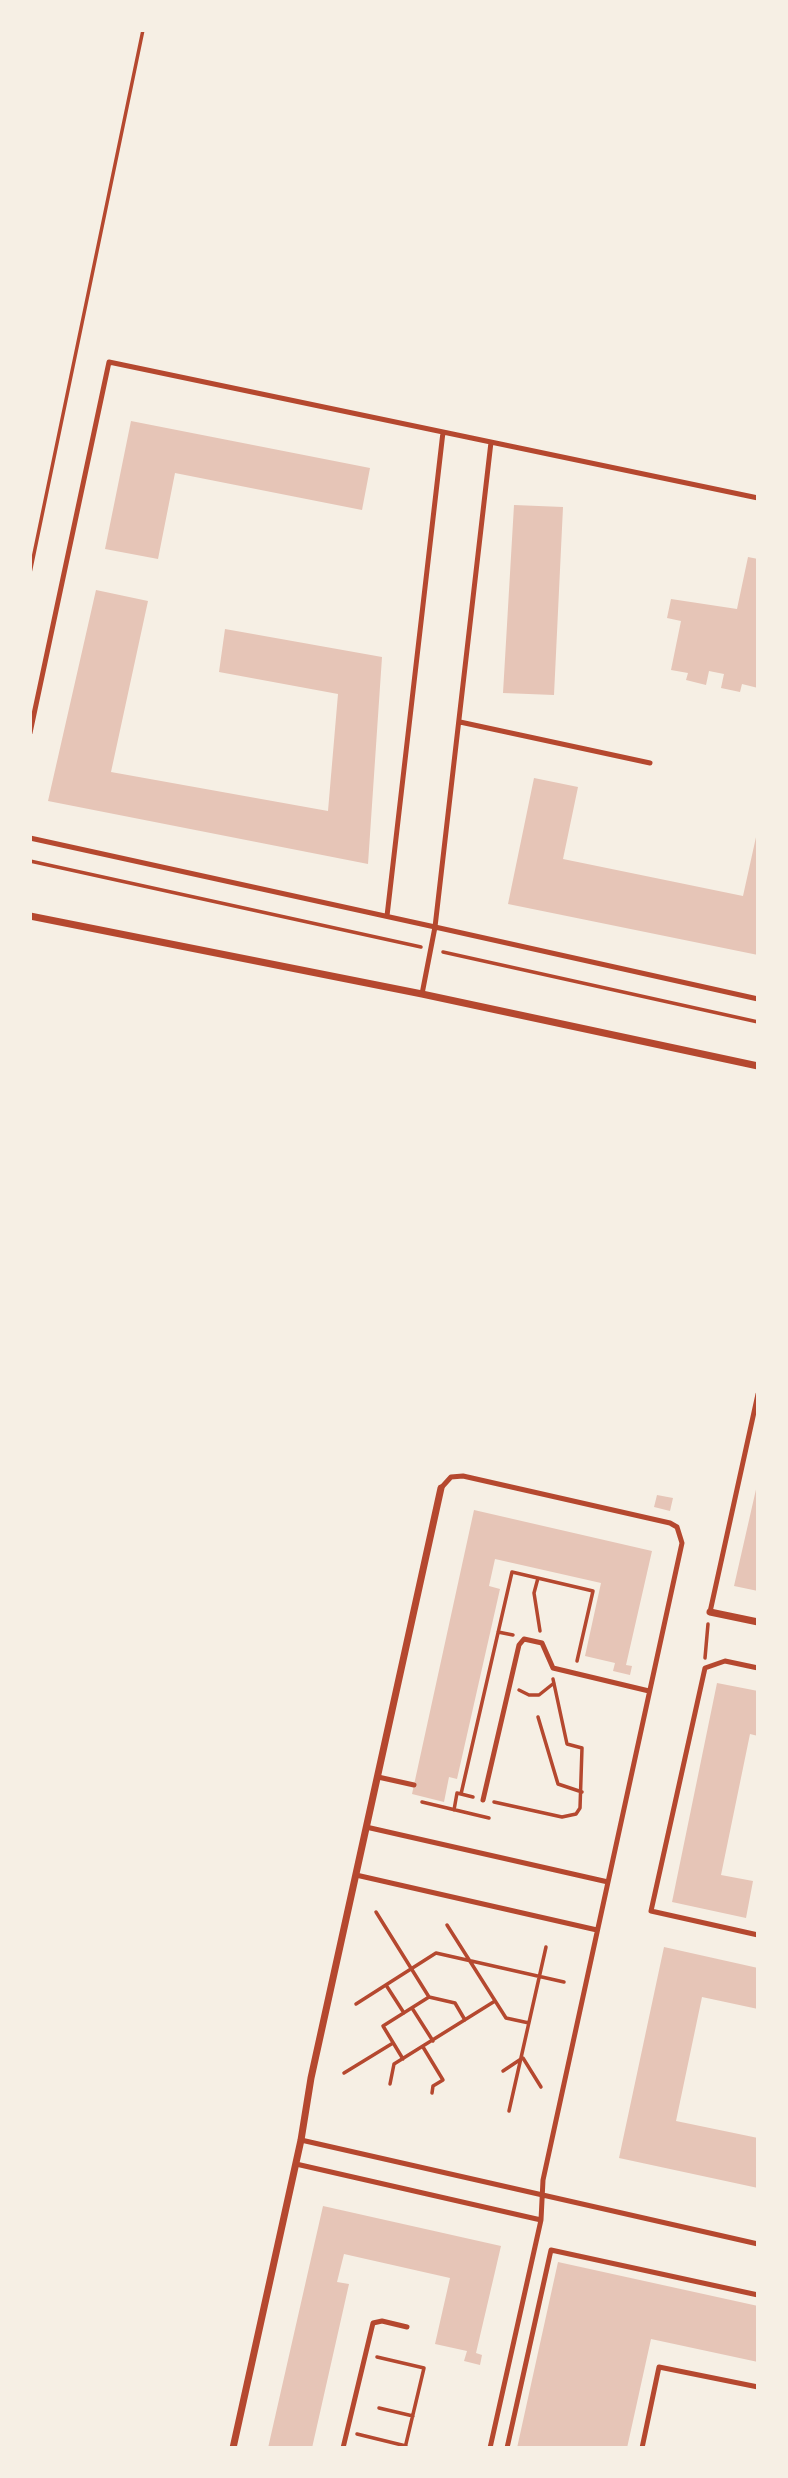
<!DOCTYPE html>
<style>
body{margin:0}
#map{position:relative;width:788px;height:2478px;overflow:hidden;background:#f6efe4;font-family:Montserrat,sans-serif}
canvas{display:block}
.frame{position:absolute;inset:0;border:32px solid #f6efe4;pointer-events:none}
</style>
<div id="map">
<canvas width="788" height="2478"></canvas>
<div class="frame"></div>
</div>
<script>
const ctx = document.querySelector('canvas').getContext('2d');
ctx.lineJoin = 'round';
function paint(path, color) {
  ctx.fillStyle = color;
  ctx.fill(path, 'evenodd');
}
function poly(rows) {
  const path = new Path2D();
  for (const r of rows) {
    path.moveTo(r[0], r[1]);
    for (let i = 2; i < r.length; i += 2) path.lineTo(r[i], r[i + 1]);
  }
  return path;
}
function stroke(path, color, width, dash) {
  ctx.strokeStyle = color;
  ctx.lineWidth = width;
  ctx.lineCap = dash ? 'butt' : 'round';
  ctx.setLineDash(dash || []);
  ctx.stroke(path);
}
const building = poly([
 [131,421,370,468,362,510,175,473,158,559,105,549],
 [514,505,563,507,554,695,503,693],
 [748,557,758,559,758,688,742,684,740,692,721,688,724,674,709,671,706,685,686,680,688,673,671,670,681,621,667,618,671,599,737,609],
 [96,590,148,601,111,772,328,811,338,694,219,672,225,629,382,657,368,864,48,801],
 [534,778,578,787,563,859,743,896,758,828,758,955,508,904],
 [757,1485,758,1485,758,1591,734,1586],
 [657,1495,673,1498,670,1511,654,1507],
 [474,1510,652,1551,626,1665,632,1666,630,1675,613,1671,615,1663,585,1656,601,1583,495,1559,489,1586,500,1589,457,1779,449,1777,444,1802,412,1794],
 [717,1683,758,1691,758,1736,750,1734,721,1875,753,1881,746,1918,672,1902],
 [664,1947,758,1968,758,2009,702,1997,676,2121,758,2138,758,2188,619,2158],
 [323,2206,501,2246,476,2353,482,2355,480,2365,464,2361,467,2351,435,2344,450,2278,344,2254,337,2282,349,2284,312,2448,268,2448],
 [558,2262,758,2306,758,2362,651,2339,627,2448,517,2448]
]);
const path = poly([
 [30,573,143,30],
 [30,861,421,947],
 [443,952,758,1022],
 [538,1578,534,1593,540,1631],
 [498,1632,513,1635],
 [705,1658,708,1624],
 [519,1690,529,1695,539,1695,554,1683],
 [538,1717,558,1784,582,1792],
 [461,1794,512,1572,593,1591,577,1661],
 [422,1802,489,1818],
 [494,1802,562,1817,576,1814,580,1808,582,1748,567,1744,553,1679],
 [454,1810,457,1793,473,1797],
 [376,1912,429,1997,455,2003,465,2020],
 [447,1925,506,2018,529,2023],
 [386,1985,404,2013],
 [356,2004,436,1953,564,1982],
 [412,2008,433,2041],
 [423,2047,443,2080,433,2086,432,2093],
 [523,2058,541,2087],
 [403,2059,383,2026,429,1997],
 [503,2071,521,2059],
 [344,2073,393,2043],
 [390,2084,394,2064,495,2001],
 [509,2111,546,1947],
 [377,2357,424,2368,405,2448],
 [379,2408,413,2416],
 [357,2434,406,2446]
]);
const service = poly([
 [460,722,650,763],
 [30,733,109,362,758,498],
 [30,838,435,927,491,442],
 [387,916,443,432],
 [422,994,435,927,758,999],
 [441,1488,451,1477,463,1476,670,1523,677,1527,682,1543,543,2180,541,2220,490,2448],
 [710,1612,758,1394],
 [758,1668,725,1661,705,1668,651,1911,758,1935],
 [378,1777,414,1785],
 [483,1800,519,1645,524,1639,542,1643,553,1668,649,1691],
 [366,1827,608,1882],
 [356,1875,597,1930],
 [301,2140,758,2244],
 [296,2164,541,2220],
 [343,2448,373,2323,382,2321,407,2327],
 [507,2448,551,2250,758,2295],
 [642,2448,659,2367,758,2387]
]);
const minor = poly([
 [30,916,422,994,758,1066],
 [710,1612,758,1622],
 [233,2448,301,2140,311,2078,441,1488]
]);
paint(building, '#e6c5b7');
stroke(path, '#b5482f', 3.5);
stroke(service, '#b5482f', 5);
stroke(minor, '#b5482f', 7);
</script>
